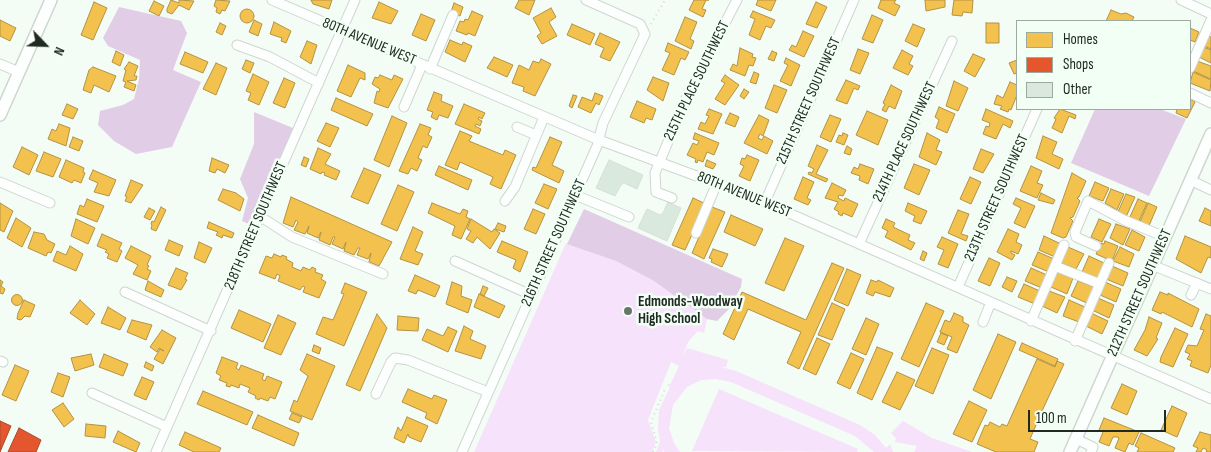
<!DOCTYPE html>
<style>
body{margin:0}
#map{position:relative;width:1211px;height:452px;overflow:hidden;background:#f4fcf6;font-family:"Sofia Sans Condensed",sans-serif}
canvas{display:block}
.legend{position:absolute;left:1016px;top:20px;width:175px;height:90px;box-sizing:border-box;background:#f1fff4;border:1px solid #9ea9a0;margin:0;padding:6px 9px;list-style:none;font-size:15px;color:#212923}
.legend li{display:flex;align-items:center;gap:10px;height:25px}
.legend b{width:25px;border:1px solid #9ea9a0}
.north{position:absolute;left:20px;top:20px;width:50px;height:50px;-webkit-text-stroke:4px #f1fff4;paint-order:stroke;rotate:114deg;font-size:14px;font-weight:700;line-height:20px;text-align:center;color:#212923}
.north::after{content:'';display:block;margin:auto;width:18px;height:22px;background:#212923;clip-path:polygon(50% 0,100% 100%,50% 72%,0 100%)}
.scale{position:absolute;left:1028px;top:410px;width:138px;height:22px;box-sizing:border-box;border:2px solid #212923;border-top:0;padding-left:6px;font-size:15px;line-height:18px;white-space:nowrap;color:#212923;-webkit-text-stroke:4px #f1fff4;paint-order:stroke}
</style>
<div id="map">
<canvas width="1211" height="452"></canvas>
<ul class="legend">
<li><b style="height:14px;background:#f2c14e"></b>Homes</li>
<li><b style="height:14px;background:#e4572e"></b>Shops</li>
<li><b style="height:14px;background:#d9e9dd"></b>Other</li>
</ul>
<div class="north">N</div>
<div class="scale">100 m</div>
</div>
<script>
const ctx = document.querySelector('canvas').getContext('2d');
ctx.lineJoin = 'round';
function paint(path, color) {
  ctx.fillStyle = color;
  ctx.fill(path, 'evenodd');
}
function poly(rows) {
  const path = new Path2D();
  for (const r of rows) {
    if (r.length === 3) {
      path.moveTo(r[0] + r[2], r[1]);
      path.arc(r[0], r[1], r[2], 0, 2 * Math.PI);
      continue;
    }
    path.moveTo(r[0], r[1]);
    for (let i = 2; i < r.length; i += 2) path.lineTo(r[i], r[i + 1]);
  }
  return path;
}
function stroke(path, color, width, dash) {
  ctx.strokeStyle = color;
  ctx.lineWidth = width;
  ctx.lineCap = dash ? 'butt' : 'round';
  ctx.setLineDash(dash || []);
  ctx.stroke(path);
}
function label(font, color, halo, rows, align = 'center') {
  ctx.font = font + ' "Sofia Sans Condensed",sans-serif';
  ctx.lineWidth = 5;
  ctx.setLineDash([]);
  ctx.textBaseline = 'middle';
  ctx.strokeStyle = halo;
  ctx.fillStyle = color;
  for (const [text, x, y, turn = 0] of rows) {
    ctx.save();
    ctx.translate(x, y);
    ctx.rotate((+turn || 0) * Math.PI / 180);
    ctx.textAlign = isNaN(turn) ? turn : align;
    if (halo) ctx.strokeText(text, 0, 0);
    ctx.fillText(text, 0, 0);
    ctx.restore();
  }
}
const green = poly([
 [566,243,616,261,654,281,707,319,704,333,698,331,688,342,682,357,687,348,728,360,726,367,721,367,736,371,860,425,875,435,886,448,890,444,893,452,874,452,855,436,731,382,716,379,701,380,687,387,673,405,669,428,674,443,680,452,664,452,664,449,662,452,656,452,660,442,658,429,659,410,670,387,667,385,671,383,679,366,671,362,648,420,656,442,652,452,474,452],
 [719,389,858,449,857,452,692,451],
 [903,421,932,438,972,452,914,452,917,446,895,442,896,438,891,433]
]);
const forest = poly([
 [119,7,181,21,187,33,173,70,201,82,172,147,136,154,114,141,98,125,100,111,123,105,134,99,139,79,140,60,108,46,103,38],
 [1095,109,1160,109,1186,119,1149,196,1071,163],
 [254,112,293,128,251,225,242,221,248,198,240,179,254,144],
 [584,209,742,279,741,287,729,309,717,321,707,319,654,281,616,261,567,244]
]);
const homes = poly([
 [171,0,179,3,179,0,194,1,189,10,179,5,172,14,167,12,167,9,171,0],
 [216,0,230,1,225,11,222,10,220,14,216,12,217,8,214,6,216,0],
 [311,0,332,0,329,9,313,4,311,0],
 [519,0,535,0,529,15,515,8,519,0],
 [694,0,709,0,706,0,702,9,706,10,703,17,689,10,694,0],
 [758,0,776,0,771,11,756,5,758,0],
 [881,0,896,0,894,3,900,6,895,16,878,8,881,0],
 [925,0,945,0,945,7,926,11,925,0],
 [954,0,973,0,972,13,963,12,962,16,952,15,954,0],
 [154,1,164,6,159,16,149,11,154,1],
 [94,2,107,8,93,40,81,35,94,2],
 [379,2,398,11,391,24,372,18,379,2],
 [816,2,827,7,817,28,806,24,816,2],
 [454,3,463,7,460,16,451,12,454,3],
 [551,8,556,17,549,22,557,36,542,44,537,36,541,33,533,18,551,8],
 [247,16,7],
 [1111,10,1121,14,1126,13,1134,17,1132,21,1106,21,1111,10],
 [472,11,483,16,475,36,468,33,467,35,456,31,460,21,464,22,465,19,468,20,472,11],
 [753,11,775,20,771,28,766,26,760,40,749,35,755,19,750,17,753,11],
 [421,14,435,20,426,41,412,35,421,14],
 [872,15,883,20,873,43,862,39,872,15],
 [685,17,697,22,690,39,694,41,691,49,675,41,685,17],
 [0,20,16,28,10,41,0,36,0,20],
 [254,20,262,24,258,36,249,32,254,20],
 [274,22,291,31,286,43,281,41,282,38,270,34,274,22],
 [220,23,226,26,222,35,216,32,220,23],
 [986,23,999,23,999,43,986,43,986,23],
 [572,24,595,34,590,45,567,35,572,24],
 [913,24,925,29,917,47,905,41,913,24],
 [1190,28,1199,32,1195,42,1190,40,1190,28],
 [803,31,814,36,804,57,789,50,792,45,796,47,803,31],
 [600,33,620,42,610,61,600,57,604,48,595,44,600,33],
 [1208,36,1211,37,1211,49,1204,46,1208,36],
 [450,40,462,45,463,42,472,46,465,62,445,52,450,40],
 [307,41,317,45,311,64,300,57,307,41],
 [668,43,689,52,685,60,681,58,674,75,662,70,670,53,665,51,668,43],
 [1203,47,1211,50,1211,63,1199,57,1203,47],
 [740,48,753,54,752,57,756,58,753,66,749,65,745,76,730,70,733,64,737,66,740,48],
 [858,49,869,53,860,74,850,70,858,49],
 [902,50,913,56,909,64,913,66,908,75,893,68,902,50],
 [116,51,124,55,120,66,112,62,116,51],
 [772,51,777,53,774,61,768,59,772,51],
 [185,52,208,62,203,73,180,64,185,52],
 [973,54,985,59,975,77,964,71,973,54],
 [494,57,513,65,507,77,487,68,494,57],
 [786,58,800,65,791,86,780,81,788,65,784,63,786,58],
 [541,59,551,64,535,96,523,91,524,87,512,83,519,65,529,70,533,61,539,63,541,59],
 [246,60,254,63,250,73,242,69,246,60],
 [1017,60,1017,73,1014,74,1009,63,1017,60],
 [1197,61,1211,66,1211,79,1193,71,1197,61],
 [129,62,138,66,134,76,137,76,136,80,127,81,136,85,134,91,124,87,126,82,123,81,126,70,124,69,129,62],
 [216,63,227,68,216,95,203,89,216,63],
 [348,65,365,73,365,80,360,78,351,97,337,91,348,65],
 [93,67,116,76,109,92,94,85,91,93,83,90,89,70,93,67],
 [754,72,759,74,756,84,750,82,754,72],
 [1193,72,1211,80,1210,91,1190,83,1193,72],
 [253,74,269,82,259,105,248,100,251,93,246,91,253,74],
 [380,75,392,80,394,75,403,79,388,108,374,103,377,91,379,92,380,89,372,84,375,77,378,78,380,75],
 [725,75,739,85,725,105,715,99,725,83,721,81,725,75],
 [653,77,669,83,663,101,647,90,653,77],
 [284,78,295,83,285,108,273,103,284,78],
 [846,80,860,86,858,90,854,88,847,104,836,100,846,80],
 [954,81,968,88,958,111,946,106,954,81],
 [1010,82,1017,85,1017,95,1011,110,1009,109,1008,112,1000,109,1002,106,994,104,997,95,1003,98,1010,82],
 [774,85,787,90,777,113,765,108,774,85],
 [891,85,902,91,895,109,889,106,886,112,882,110,885,104,883,103,891,85],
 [744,89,749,92,744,99,740,96,744,89],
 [434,92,442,95,441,101,453,106,448,118,439,115,437,120,431,117,433,112,427,110,434,92],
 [595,93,603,96,599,105,596,103,591,113,578,107,582,97,592,101,595,93],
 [573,95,577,96,572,108,569,106,573,95],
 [336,98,373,114,367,126,331,110,336,98],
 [1190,99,1195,102,1187,118,1176,113,1177,109,1190,109,1190,99],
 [637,101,656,109,652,120,646,118,644,123,630,117,637,101],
 [67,104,78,109,73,119,62,115,67,104],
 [464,104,485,113,482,119,479,117,478,119,482,121,480,126,476,124,475,126,481,129,479,134,455,124,464,104],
 [939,107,955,114,947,133,936,128,939,120,935,117,939,107],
 [709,109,722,114,713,134,698,129,701,122,705,124,709,116,706,115,709,109],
 [986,109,1013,121,1010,128,1003,124,996,139,983,134,986,126,989,127,990,123,982,120,986,109],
 [1060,109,1076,115,1075,119,1069,116,1062,133,1052,128,1056,119,1054,118,1060,109],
 [867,111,888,120,878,145,856,135,867,111],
 [730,113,739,117,735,127,725,123,730,113],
 [759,115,769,120,763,136,760,134,758,138,762,140,764,136,773,141,767,154,744,143,759,115],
 [830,115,841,119,831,142,820,137,830,115],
 [392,116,407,123,389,167,374,160,392,116],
 [326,123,339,128,330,147,317,141,326,123],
 [59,124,70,128,66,146,48,139,52,129,56,131,59,124],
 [420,124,431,128,428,135,432,137,427,148,423,146,422,148,418,158,422,160,417,171,411,168,408,174,399,171,420,124],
 [460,131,472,136,469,141,503,155,505,150,516,155,501,189,490,184,493,177,460,162,457,170,445,165,460,131],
 [695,133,719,143,714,155,707,152,703,162,698,160,697,163,695,162,696,159,687,155,693,143,697,145,699,141,693,139,695,133],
 [843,133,848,135,844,145,836,142,839,135,842,136,843,133],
 [927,133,940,140,936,150,942,152,936,165,919,157,927,133],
 [1043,136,1057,142,1052,154,1063,159,1059,169,1036,158,1043,136],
 [73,137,83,141,79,151,69,147,73,137],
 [550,137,562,142,552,165,564,171,559,183,532,170,533,167,536,168,550,137],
 [817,145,828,150,816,174,828,179,826,182,808,174,809,172,812,173,814,169,808,166,817,145],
 [847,146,852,149,850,155,844,153,847,146],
 [22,147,38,155,29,175,13,167,22,147],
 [318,148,331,154,325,164,340,171,336,180,324,175,325,173,322,172,321,174,310,169,318,148],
 [981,149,994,154,983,173,973,169,981,149],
 [44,152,61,159,53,177,36,171,44,152],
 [747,155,759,160,750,181,739,176,744,166,740,164,742,158,745,159,747,155],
 [304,157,309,159,306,167,301,165,304,157],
 [212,158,229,165,225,173,217,169,215,173,209,171,212,158],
 [66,160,84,168,83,172,85,173,81,183,74,180,72,183,59,177,66,160],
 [707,160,716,164,713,169,705,166,707,160],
 [860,164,874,169,868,184,859,180,860,176,851,173,854,167,858,169,860,164],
 [914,164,930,170,919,195,904,188,914,164],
 [439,166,472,180,468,190,435,175,439,166],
 [1031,166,1042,171,1037,183,1043,185,1037,198,1020,191,1031,166],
 [364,168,381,175,368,204,351,197,364,168],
 [93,170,116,180,109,196,94,192,98,183,89,179,93,170],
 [1072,173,1086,181,1079,197,1077,198,1080,201,1073,217,1070,218,1073,221,1066,237,1063,238,1051,233,1072,173],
 [803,177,814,182,807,198,811,200,808,205,794,199,803,177],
 [970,177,981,182,971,204,960,199,970,177],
 [131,180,143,185,131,203,125,201,127,197,125,196,131,180],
 [1095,182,1109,188,1103,201,1089,196,1095,182],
 [832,183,846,190,843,196,839,195,838,198,844,201,845,198,858,204,852,217,843,213,842,216,838,214,839,212,834,209,838,202,825,198,832,183],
 [544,184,557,189,548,209,535,203,544,184],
 [398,185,414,192,397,231,381,224,398,185],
 [223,189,236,193,244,199,240,211,218,200,223,189],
 [1111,189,1124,194,1117,210,1105,203,1111,189],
 [1041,193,1055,200,1053,204,1038,200,1041,193],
 [1126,194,1135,197,1126,217,1117,214,1126,194],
 [291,197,392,242,379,266,369,262,371,253,368,259,357,255,360,248,358,248,354,255,344,251,346,242,343,249,332,244,335,237,333,237,330,245,319,240,321,232,318,238,307,233,309,226,305,234,294,230,298,222,296,220,293,227,283,223,291,197],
 [693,198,706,204,685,250,672,245,693,198],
 [1016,198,1035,206,1025,228,1014,223,1021,208,1013,204,1016,198],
 [87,199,104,206,97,222,77,214,80,205,84,207,87,199],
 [1138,199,1147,203,1138,223,1129,219,1138,199],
 [0,203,13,211,4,232,0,230,0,203],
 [432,203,460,214,463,209,468,211,466,217,470,219,461,239,452,235,455,226,428,213,432,203],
 [908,203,927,211,921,224,913,221,915,216,905,211,908,203],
 [1148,203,1157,207,1148,228,1139,224,1148,203],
 [161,207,166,210,156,231,151,229,152,225,151,224,152,221,154,222,161,207],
 [712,207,725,212,704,259,692,253,712,207],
 [149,208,155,211,150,220,144,217,149,208],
 [1205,208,1211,211,1211,226,1199,221,1205,208],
 [533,209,545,214,536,234,524,229,533,209],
 [958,210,969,214,961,234,968,236,966,241,948,233,958,210],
 [731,215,763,229,755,246,724,232,731,215],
 [16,218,31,228,22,247,7,238,16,218],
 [76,219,95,228,88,244,71,236,76,219],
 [471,219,492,232,494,229,500,233,490,249,477,237,473,243,466,239,471,231,467,229,471,219],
 [886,219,895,223,893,227,910,235,908,240,915,243,911,250,885,237,888,231,882,228,886,219],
 [1099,219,1111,224,1102,242,1091,237,1099,219],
 [209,222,234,233,232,238,223,235,222,238,216,235,218,232,207,228,209,222],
 [498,223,506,226,504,232,495,229,498,223],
 [1116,224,1130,229,1123,245,1110,238,1116,224],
 [413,227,423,232,415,251,423,254,418,265,400,259,413,227],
 [1008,229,1019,234,1016,242,1022,245,1018,254,1011,251,1011,253,1015,255,1012,260,997,252,1008,229],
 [1132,230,1145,237,1139,251,1125,245,1132,230],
 [34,232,44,234,47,240,55,244,51,253,48,252,46,256,28,248,34,232],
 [102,234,122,243,119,249,122,251,117,262,107,258,109,254,105,252,107,250,97,246,102,234],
 [1044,236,1061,244,1055,257,1039,250,1044,236],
 [1185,236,1211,247,1211,258,1208,257,1201,273,1176,259,1185,236],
 [942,237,958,244,948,268,938,264,944,250,937,247,942,237],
 [785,238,804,246,784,291,765,283,785,238],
 [169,240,183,246,179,256,165,250,169,240],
 [502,241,528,252,520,272,513,268,516,260,497,252,502,241],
 [1105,241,1118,246,1112,261,1096,254,1101,243,1104,244,1105,241],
 [199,242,212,248,205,263,194,258,199,242],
 [70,246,83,254,76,271,53,261,57,251,66,255,70,246],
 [131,246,151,256,147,265,149,266,147,269,151,271,147,280,133,274,138,265,125,258,131,246],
 [1068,247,1084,254,1076,269,1061,263,1068,247],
 [1120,247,1134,254,1129,267,1113,261,1120,247],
 [713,249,728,254,722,267,711,262,712,259,709,258,713,249],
 [923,251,927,253,924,261,920,259,923,251],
 [1038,252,1054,259,1049,272,1032,265,1038,252],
 [274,254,281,257,282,255,287,257,286,259,293,263,292,267,301,271,303,267,310,270,312,267,316,269,315,272,323,275,321,279,326,282,319,298,303,292,305,287,303,286,300,290,278,281,280,276,277,274,275,279,259,273,266,256,272,258,274,254],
 [1089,256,1104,263,1098,279,1082,272,1089,256],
 [989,258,1000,263,990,286,978,281,989,258],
 [832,263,844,268,799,369,787,363,801,332,780,323,748,309,734,340,723,334,742,292,806,320,832,263],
 [1112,266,1128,273,1123,286,1106,279,1112,266],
 [176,268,188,273,185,279,187,280,181,290,168,285,176,268],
 [1031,268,1047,275,1042,288,1025,281,1031,268],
 [847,269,861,275,848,306,834,300,847,269],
 [1057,271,1073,278,1067,294,1051,287,1057,271],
 [415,275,440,286,435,297,418,290,416,294,408,291,415,275],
 [1007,277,1017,281,1012,292,1002,287,1007,277],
 [0,280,3,282,1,286,5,289,3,294,0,293,0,280],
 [871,280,877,282,878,280,894,288,890,297,875,292,873,296,866,293,871,280],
 [148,281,164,290,161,297,145,290,148,281],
 [1078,281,1094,287,1087,303,1071,296,1078,281],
 [452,282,462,286,461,296,472,300,468,313,446,304,452,282],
 [1105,282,1121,289,1116,302,1100,295,1105,282],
 [345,283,367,292,344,346,316,334,323,317,333,320,344,294,341,293,345,283],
 [1024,284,1040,291,1035,304,1018,297,1024,284],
 [483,286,488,288,484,296,480,294,483,286],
 [1049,291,1065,297,1057,313,1042,306,1049,291],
 [1160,292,1168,295,1168,293,1199,309,1192,327,1162,312,1161,314,1152,310,1160,292],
 [479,294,505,306,499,318,474,307,479,294],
 [17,300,5.5],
 [1098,298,1114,305,1109,318,1092,310,1098,298],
 [24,300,35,305,30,317,25,316,21,320,17,319,18,313,24,300],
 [80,300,95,314,87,325,70,313,80,300],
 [1069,300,1085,307,1079,322,1063,316,1069,300],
 [832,303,845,309,832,340,818,335,832,303],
 [926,303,944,311,919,367,901,359,926,303],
 [108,307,126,318,120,330,101,323,108,307],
 [239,310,271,324,263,342,231,328,239,310],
 [954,313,963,317,963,322,969,325,957,353,947,349,952,337,940,332,945,320,950,322,954,313],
 [1091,313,1108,321,1102,334,1086,326,1091,313],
 [377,314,387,328,360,391,346,385,377,314],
 [1206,314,1211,316,1211,365,1208,373,1190,366,1192,361,1187,359,1190,354,1185,352,1188,345,1197,346,1204,330,1200,329,1206,314],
 [278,315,296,323,281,355,264,348,278,315],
 [398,316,419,318,418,331,397,330,398,316],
 [1149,317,1162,323,1156,338,1158,339,1147,356,1134,350,1145,330,1149,317],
 [866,318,879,324,866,355,852,349,866,318],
 [132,320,152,325,146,340,127,332,132,320],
 [464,326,473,331,470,339,486,346,481,359,455,351,464,326],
 [448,327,457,331,448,352,422,340,427,329,443,336,448,327],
 [1175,328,1188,334,1173,367,1160,362,1161,357,1175,328],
 [162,330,176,338,163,364,154,359,160,349,164,351,159,348,157,352,150,347,162,330],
 [941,333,948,336,944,345,937,342,941,333],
 [998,334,1016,342,991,399,973,390,998,334],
 [817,338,830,344,816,375,803,369,817,338],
 [1022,343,1058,359,1055,366,1019,350,1022,343],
 [314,345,321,348,319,354,312,351,314,345],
 [877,347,893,353,872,400,857,393,877,347],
 [932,348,949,355,933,394,915,386,932,348],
 [851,353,864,359,850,389,837,383,851,353],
 [91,354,94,365,75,371,71,358,91,354],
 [104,354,128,364,123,376,99,367,104,354],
 [307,354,335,366,312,420,290,411,294,400,297,402,308,376,300,370,307,354],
 [222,357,238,363,236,368,239,370,241,365,264,374,262,379,265,381,267,376,282,382,275,399,270,397,268,401,260,398,259,400,255,398,256,396,248,392,250,388,240,384,239,388,231,385,230,387,226,386,227,383,219,380,221,376,216,373,222,357],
 [1037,359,1055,367,1057,361,1064,364,1042,411,1047,413,1044,418,1040,416,1030,439,1038,442,1034,452,996,452,977,444,985,425,988,426,990,422,1000,427,1002,424,1007,426,1037,359],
 [146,362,154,366,152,371,144,367,146,362],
 [15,365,29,371,16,401,2,395,15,365],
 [897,372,915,380,900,410,882,402,897,372],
 [58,373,70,377,63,397,51,392,58,373],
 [142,377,154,382,146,400,134,395,142,377],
 [1122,384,1137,391,1127,415,1111,408,1122,384],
 [408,389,432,399,434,395,447,400,437,424,425,418,427,413,402,402,408,389],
 [203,391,253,412,247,425,197,404,203,391],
 [969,401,987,410,972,442,953,434,969,401],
 [63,403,74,419,64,427,52,410,63,403],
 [1172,406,1187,413,1177,437,1161,430,1172,406],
 [292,413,302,417,299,423,289,419,292,413],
 [258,415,299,433,294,446,252,428,258,415],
 [407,417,428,426,421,442,409,437,408,434,404,443,394,438,398,427,401,431,407,417],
 [1104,418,1139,432,1133,445,1129,443,1125,452,1115,448,1119,438,1117,437,1113,437,1109,446,1099,442,1103,432,1099,430,1104,418],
 [86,424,106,426,105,438,85,436,86,424],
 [118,431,140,443,136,452,113,442,118,431],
 [185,432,221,448,219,452,194,452,179,445,185,432],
 [1200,432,1211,435,1211,452,1206,452,1207,450,1203,448,1201,452,1196,452,1198,448,1193,446,1200,432],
 [1141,433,1175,448,1173,452,1137,452,1139,448,1135,446,1141,433]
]);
const shops = poly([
 [0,421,11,426,0,452,0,421],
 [19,428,41,440,36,452,8,452,19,428]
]);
const building = poly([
 [609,160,643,175,637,189,624,183,621,185,615,196,596,188,609,160],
 [668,202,681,208,667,241,638,228,647,209,660,215,663,213,668,202]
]);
const path = poly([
 [651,24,665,0],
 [653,452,657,443,651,422,665,389]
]);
const minor = poly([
 [272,0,599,140,748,195,1211,399],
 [1181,0,1211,14],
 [237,45,270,57,319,83],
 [0,64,19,72],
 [1190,68,1211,20],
 [430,69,453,15],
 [1190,93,1211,103],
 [404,107,422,65],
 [517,127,536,135],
 [1190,180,1211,190],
 [0,182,50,203],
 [575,195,629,217],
 [672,198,656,192,655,173,687,96,737,0],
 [505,201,515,187,544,117],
 [765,202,854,0],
 [261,217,292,237,383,274],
 [696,233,717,183],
 [859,244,952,41],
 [1096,246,1076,237,1075,232,1088,201,1124,220,1165,237],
 [455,261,531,295],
 [1152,265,1211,289],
 [1055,266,1100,284],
 [958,287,1037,109],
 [125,292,211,331],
 [1191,295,1197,283],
 [1031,321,1064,245],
 [983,322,991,302],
 [1075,341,1109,263],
 [0,361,3,362],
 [92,393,167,427],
 [376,394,391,362,395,358,408,360,488,392],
 [1076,439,1093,447,1091,452],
 [156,452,355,0],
 [462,452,597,146,603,123,645,34,640,24,586,0]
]);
const major = poly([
 [0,115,51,0],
 [1070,452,1211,134]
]);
const markers = [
 [628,311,5,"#6b736d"]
];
const streetNames = [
 ["80TH AVENUE WEST",369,42,23],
 ["215TH PLACE SOUTHWEST",697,81,-64],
 ["215TH STREET SOUTHWEST",809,101,-66],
 ["214TH PLACE SOUTHWEST",905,142,-65],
 ["80TH AVENUE WEST",744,195,22],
 ["213TH STREET SOUTHWEST",997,198,-66],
 ["218TH STREET SOUTHWEST",256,226,-67],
 ["216TH STREET SOUTHWEST",554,243,-66],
 ["212TH STREET SOUTHWEST",1140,293,-66]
];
const poiNames = [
 ["Edmonds-Woodway",638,302],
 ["High School",638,319]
];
paint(green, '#f6e2fa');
paint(forest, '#e2cde7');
paint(homes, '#f2c14e');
stroke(homes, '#b39341', 1);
paint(shops, '#e4572e');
stroke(shops, '#aa492b', 1);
paint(building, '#d9e9dd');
stroke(building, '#d6ded8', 1);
stroke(minor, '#ced6d0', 11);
stroke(major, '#ced6d0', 14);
stroke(path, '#d5d8d7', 2, [1, 4]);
stroke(minor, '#fdfffe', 9);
stroke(major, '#fdfffe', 11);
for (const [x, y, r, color] of markers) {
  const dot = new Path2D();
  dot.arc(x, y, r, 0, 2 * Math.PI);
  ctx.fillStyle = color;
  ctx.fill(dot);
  stroke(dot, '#f1fff4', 2);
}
label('15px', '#212923', '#f1fff4', streetNames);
label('bold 15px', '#212923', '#f1fff4', poiNames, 'left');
</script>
